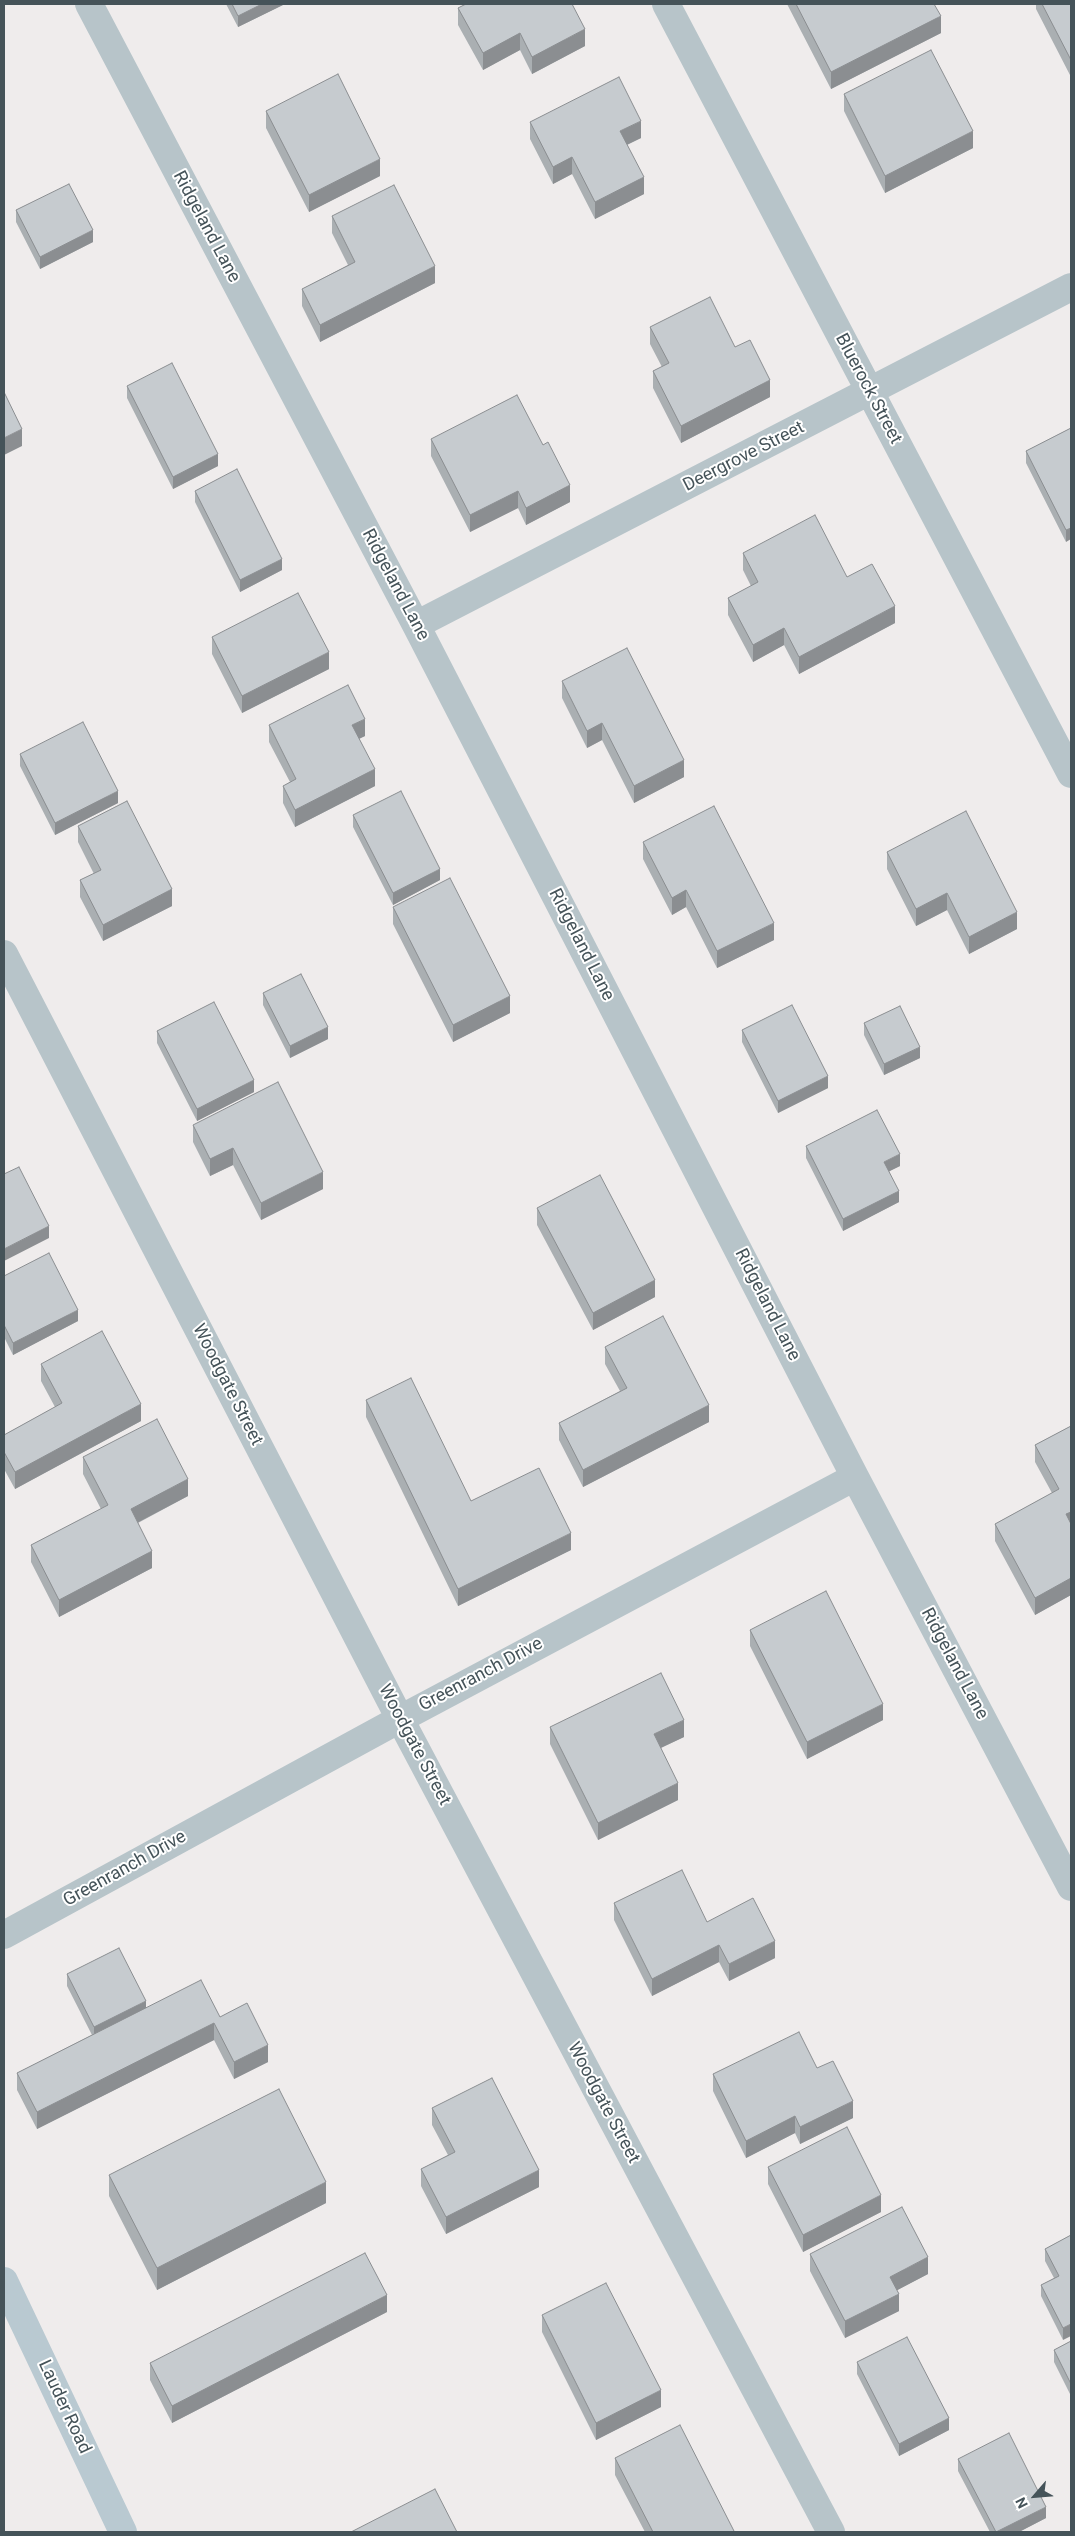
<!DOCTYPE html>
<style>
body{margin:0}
#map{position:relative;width:1075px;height:2536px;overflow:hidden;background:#efecec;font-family:Roboto,sans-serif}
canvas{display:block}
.frame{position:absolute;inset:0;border:5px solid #455359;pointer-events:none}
.north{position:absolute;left:1010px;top:2471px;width:50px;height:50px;-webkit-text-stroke:4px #fff;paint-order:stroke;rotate:243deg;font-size:14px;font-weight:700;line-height:20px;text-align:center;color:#455359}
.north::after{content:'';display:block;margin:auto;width:18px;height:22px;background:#455359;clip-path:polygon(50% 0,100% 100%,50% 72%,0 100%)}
</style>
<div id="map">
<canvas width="1075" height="2536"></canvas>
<div class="frame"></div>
<div class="north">N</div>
</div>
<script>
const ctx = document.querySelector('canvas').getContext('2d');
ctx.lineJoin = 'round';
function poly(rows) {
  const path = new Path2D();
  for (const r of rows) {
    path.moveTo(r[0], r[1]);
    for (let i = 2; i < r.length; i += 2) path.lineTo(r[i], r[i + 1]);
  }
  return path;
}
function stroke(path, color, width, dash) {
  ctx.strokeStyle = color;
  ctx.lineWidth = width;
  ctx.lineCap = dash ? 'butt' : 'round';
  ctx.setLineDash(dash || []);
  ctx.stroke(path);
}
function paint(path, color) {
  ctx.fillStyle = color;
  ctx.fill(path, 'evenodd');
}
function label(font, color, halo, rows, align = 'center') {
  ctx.font = font + ' Roboto,sans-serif';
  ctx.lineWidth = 4;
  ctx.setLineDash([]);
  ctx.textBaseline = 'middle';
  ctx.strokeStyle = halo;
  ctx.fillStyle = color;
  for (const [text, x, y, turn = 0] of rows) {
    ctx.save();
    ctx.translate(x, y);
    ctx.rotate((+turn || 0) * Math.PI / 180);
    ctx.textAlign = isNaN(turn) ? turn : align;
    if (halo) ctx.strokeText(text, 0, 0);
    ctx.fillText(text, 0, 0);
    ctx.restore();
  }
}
const minor = poly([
 [89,4,416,625,855,1477,1071,1887],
 [666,4,1071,774],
 [416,625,1071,287],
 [4,954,400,1719,831,2532],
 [4,1935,400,1719,855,1477]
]);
const secondary = poly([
 [4,2281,123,2532]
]);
const wall = poly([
 [226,4,285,4,238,27],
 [787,4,934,4,941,33,831,89],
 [1036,4,1071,4,1071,77,1036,9],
 [458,8,585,46,532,74,520,50,483,70,458,25],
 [844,94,973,148,885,193,844,111],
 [266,111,380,176,309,212,266,128],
 [530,122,641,138,627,145,644,194,595,219,572,174,553,184,530,139],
 [16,210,93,242,40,269,16,222],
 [332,216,435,283,320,342,302,306,302,289,348,265,332,233],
 [650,327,735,347,770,397,681,443,653,388,653,371,662,367,650,344],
 [127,386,218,466,173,489,127,398],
 [1071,428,1066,542,1026,463,1026,451],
 [431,439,570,502,526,525,518,508,470,532,431,456],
 [195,491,282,570,240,592,195,502],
 [743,553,895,623,799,674,784,645,753,662,728,615,728,598,751,586,743,570],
 [212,637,329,669,242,713,212,654],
 [562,681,684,777,634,803,602,740,587,748,562,698],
 [269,725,365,736,359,739,375,786,295,827,283,803,283,786,290,782,269,742],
 [20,754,118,803,55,835,20,766],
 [353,815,440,880,393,905,353,827],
 [78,826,172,906,103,941,80,897,80,880,94,874,78,842],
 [643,842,774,940,717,968,686,907,672,915,643,859],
 [887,852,1017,929,969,954,947,910,916,926,887,869],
 [393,907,510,1013,453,1042,393,924],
 [263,993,328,1039,290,1058,263,1005],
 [864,1023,920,1058,884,1075,864,1035],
 [742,1030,828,1088,778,1113,742,1042],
 [157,1031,254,1092,197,1121,157,1043],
 [193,1125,323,1189,261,1220,233,1165,210,1176,193,1142],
 [806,1146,900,1166,889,1171,899,1202,843,1231,806,1158],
 [537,1208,655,1297,593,1330,537,1225],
 [4,1276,78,1321,13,1355,4,1337],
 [605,1347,709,1422,583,1487,559,1440,559,1423,620,1391,605,1364],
 [41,1364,141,1421,15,1489,4,1469,4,1435,55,1407,41,1381],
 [366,1400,471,1501,571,1550,458,1606,366,1417],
 [1071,1426,1071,1595,1035,1615,995,1541,995,1524,1052,1493,1035,1462,1035,1445],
 [83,1457,188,1496,138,1523,152,1568,59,1617,31,1562,31,1545,101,1509,83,1474],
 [750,1630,883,1720,807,1759,750,1646],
 [550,1727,684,1737,661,1748,678,1800,598,1840,550,1744],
 [614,1903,707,1922,775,1958,729,1981,719,1962,652,1996,614,1920],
 [67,1974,146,2008,220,2017,268,2062,234,2079,214,2040,37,2129,17,2090,17,2073,92,2035,67,1986],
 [817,2068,853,2118,800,2144,795,2133,746,2158,713,2091,713,2074],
 [432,2108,539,2187,446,2234,421,2186,421,2169,448,2155,432,2125],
 [768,2167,881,2212,803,2252,768,2184],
 [109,2175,326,2203,157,2290,109,2196],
 [1071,2235,1063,2340,1041,2296,1041,2285,1054,2278,1045,2261,1045,2249],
 [810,2254,928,2274,897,2290,899,2311,845,2338,810,2271],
 [387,2312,172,2423,150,2380,150,2363],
 [542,2315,661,2407,596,2440,542,2332],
 [1071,2341,1071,2396,1054,2362,1054,2350],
 [857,2362,949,2430,899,2456,857,2374],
 [615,2458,734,2532,645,2532,615,2475],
 [958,2459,1046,2518,1019,2532,990,2532,958,2471]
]);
const shadedWall = poly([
 [262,4,285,4,238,27,238,16],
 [941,16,941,33,831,89,831,72],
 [585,29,585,46,532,74,532,57],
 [520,33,520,50,483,70,483,53],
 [641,121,641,138,620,148,620,131],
 [973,131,973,148,885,193,885,176],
 [572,157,572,174,553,184,553,167],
 [380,159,380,176,309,212,309,195],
 [644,177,644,194,595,219,595,202],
 [93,230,93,242,40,269,40,257],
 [435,266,435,283,320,342,320,325],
 [770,380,770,397,681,443,681,426],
 [22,429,22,446,4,455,4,438],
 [218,454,218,466,173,489,173,477],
 [570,485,570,502,526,525,526,508],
 [518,491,518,508,470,532,470,515],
 [1071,528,1071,539,1066,542,1066,530],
 [282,559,282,570,240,592,240,580],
 [895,606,895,623,799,674,799,657],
 [784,628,784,645,753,662,753,645],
 [329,652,329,669,242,713,242,696],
 [365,719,365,736,352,742,352,725],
 [602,723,602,740,587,748,587,731],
 [684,760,684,777,634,803,634,786],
 [375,769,375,786,295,827,295,810],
 [118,791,118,803,55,835,55,823],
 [440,869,440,880,393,905,393,893],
 [172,889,172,906,103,941,103,925],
 [686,890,686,907,672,915,672,898],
 [947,893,947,910,916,926,916,909],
 [1017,912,1017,929,969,954,969,937],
 [774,923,774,940,717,968,717,951],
 [510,996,510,1013,453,1042,453,1025],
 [328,1027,328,1039,290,1058,290,1046],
 [920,1047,920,1058,884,1075,884,1064],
 [828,1076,828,1088,778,1113,778,1101],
 [254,1080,254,1092,197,1121,197,1109],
 [233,1148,233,1165,210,1176,210,1159],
 [900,1154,900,1166,884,1174,884,1162],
 [323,1172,323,1189,261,1220,261,1203],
 [899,1191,899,1202,843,1231,843,1219],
 [49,1226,49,1238,4,1261,4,1249],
 [655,1280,655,1297,593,1330,593,1313],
 [78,1310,78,1321,13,1355,13,1343],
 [141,1404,141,1421,15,1489,15,1472],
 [709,1405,709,1422,583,1487,583,1470],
 [188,1479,188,1496,131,1526,131,1509],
 [1071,1512,1071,1529,1066,1514],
 [571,1533,571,1550,458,1606,458,1589],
 [152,1551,152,1568,59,1617,59,1600],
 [1071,1578,1071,1595,1035,1615,1035,1598],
 [883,1704,883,1720,807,1759,807,1742],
 [684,1720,684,1737,654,1751,654,1734],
 [678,1783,678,1800,598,1840,598,1823],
 [775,1941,775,1958,729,1981,729,1964],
 [719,1945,719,1962,652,1996,652,1979],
 [146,2001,146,2013,94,2039,94,2027],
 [214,2023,214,2040,37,2129,37,2112],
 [268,2045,268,2062,234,2079,234,2062],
 [853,2101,853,2118,800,2144,800,2127],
 [795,2116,795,2133,746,2158,746,2141],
 [539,2170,539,2187,446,2234,446,2217],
 [326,2182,326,2203,157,2290,157,2268],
 [881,2195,881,2212,803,2252,803,2235],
 [928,2257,928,2274,890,2294,890,2277],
 [899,2294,899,2311,845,2338,845,2321],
 [387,2295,387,2312,172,2423,172,2406],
 [1071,2324,1071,2336,1063,2340,1063,2328],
 [661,2390,661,2407,596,2440,596,2423],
 [949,2418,949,2430,899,2456,899,2444],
 [1046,2507,1046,2518,1019,2532,996,2532]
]);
const building = poly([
 [232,4,262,4,238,16,232,4],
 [466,4,572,4,585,29,532,57,520,33,483,53,458,8,466,4],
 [796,4,934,4,941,16,831,72,796,4],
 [1042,4,1071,4,1071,60,1042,4],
 [931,50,973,131,885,176,844,94,931,50],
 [338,74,380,159,309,195,266,111,338,74],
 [619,77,641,121,620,131,644,177,595,202,572,157,553,167,530,122,619,77],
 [69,184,93,230,40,257,16,210,69,184],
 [394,185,435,266,320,325,302,289,355,262,332,216,394,185],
 [710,297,735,347,750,340,770,380,681,426,653,371,669,363,650,327,710,297],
 [172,363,218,454,173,477,127,386,172,363],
 [4,392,22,429,4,438,4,392],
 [517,395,543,445,548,442,570,485,526,508,518,491,470,515,431,439,517,395],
 [1071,428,1071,528,1066,530,1026,451,1071,428],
 [237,469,282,559,240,580,195,491,237,469],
 [815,515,847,577,872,564,895,606,799,657,784,628,753,645,728,598,758,582,743,553,815,515],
 [298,593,329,652,242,696,212,637,298,593],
 [627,648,684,760,634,786,602,723,587,731,562,681,627,648],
 [348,685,365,719,352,725,375,769,295,810,283,786,296,779,269,725,348,685],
 [83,722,118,791,55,823,20,754,83,722],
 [401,791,440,869,393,893,353,815,401,791],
 [127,801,172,889,103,925,80,880,101,870,78,826,127,801],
 [714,806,774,923,717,951,686,890,672,898,643,842,714,806],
 [966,811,1017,912,969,937,947,893,916,909,887,852,966,811],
 [450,878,510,996,453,1025,393,907,450,878],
 [301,974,328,1027,290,1046,263,993,301,974],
 [214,1002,254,1080,197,1109,157,1031,214,1002],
 [792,1005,828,1076,778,1101,742,1030,792,1005],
 [900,1006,920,1047,884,1064,864,1023,900,1006],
 [278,1082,323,1172,261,1203,233,1148,210,1159,193,1125,278,1082],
 [877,1110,900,1154,884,1162,899,1191,843,1219,806,1146,877,1110],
 [19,1167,49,1226,4,1249,4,1174,19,1167],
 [600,1175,655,1280,593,1313,537,1208,600,1175],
 [49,1253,78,1310,13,1343,4,1325,4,1276,49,1253],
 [663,1316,709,1405,583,1470,559,1423,627,1388,605,1347,663,1316],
 [102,1331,141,1404,15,1472,4,1452,4,1435,62,1403,41,1364,102,1331],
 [411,1378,471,1501,539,1468,571,1533,458,1589,366,1400,411,1378],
 [157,1419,188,1479,131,1509,152,1551,59,1600,31,1545,108,1505,83,1457,157,1419],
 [1071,1426,1071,1512,1066,1514,1071,1524,1071,1578,1035,1598,995,1524,1059,1489,1035,1445,1071,1426],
 [826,1591,883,1704,807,1742,750,1630,826,1591],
 [661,1673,684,1720,654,1734,678,1783,598,1823,550,1727,661,1673],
 [682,1870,707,1922,753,1898,775,1941,729,1964,719,1945,652,1979,614,1903,682,1870],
 [119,1948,146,2001,94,2027,67,1974,119,1948],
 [201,1980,220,2017,247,2003,268,2045,234,2062,214,2023,37,2112,17,2073,201,1980],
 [799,2032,817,2068,833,2061,853,2101,800,2127,795,2116,746,2141,713,2074,799,2032],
 [492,2078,539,2170,446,2217,421,2169,455,2152,432,2108,492,2078],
 [279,2089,326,2182,157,2268,109,2175,279,2089],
 [847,2127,881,2195,803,2235,768,2167,847,2127],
 [902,2207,928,2257,890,2277,899,2294,845,2321,810,2254,902,2207],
 [1071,2235,1071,2324,1063,2328,1041,2285,1059,2276,1045,2249,1071,2235],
 [365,2253,387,2295,172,2406,150,2363,365,2253],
 [606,2283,661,2390,596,2423,542,2315,606,2283],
 [907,2337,949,2418,899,2444,857,2362,907,2337],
 [1071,2341,1071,2384,1054,2350,1071,2341],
 [680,2425,734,2531,732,2532,653,2532,615,2458,680,2425],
 [1009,2433,1046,2507,996,2532,958,2459,1009,2433],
 [435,2489,457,2532,351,2532,435,2489]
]);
const streetNames = [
 ["Ridgeland Lane",206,227,62],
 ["Bluerock Street",868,389,62],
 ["Deergrove Street",744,457,-27],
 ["Ridgeland Lane",395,585,62],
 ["Ridgeland Lane",581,945,63],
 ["Ridgeland Lane",767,1305,63],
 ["Woodgate Street",227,1385,63],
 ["Ridgeland Lane",954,1664,62],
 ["Greenranch Drive",481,1675,-28],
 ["Woodgate Street",414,1745,62],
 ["Greenranch Drive",125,1869,-29],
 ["Woodgate Street",603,2103,62],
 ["Lauder Road",64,2407,65]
];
stroke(minor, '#b7c4c9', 28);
stroke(secondary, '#b9c9d1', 28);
paint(wall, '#aaafb2');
paint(shadedWall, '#8b8e91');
paint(building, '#c6cbcf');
stroke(building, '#8b8e91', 1);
label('18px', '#455359', '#fff', streetNames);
</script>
